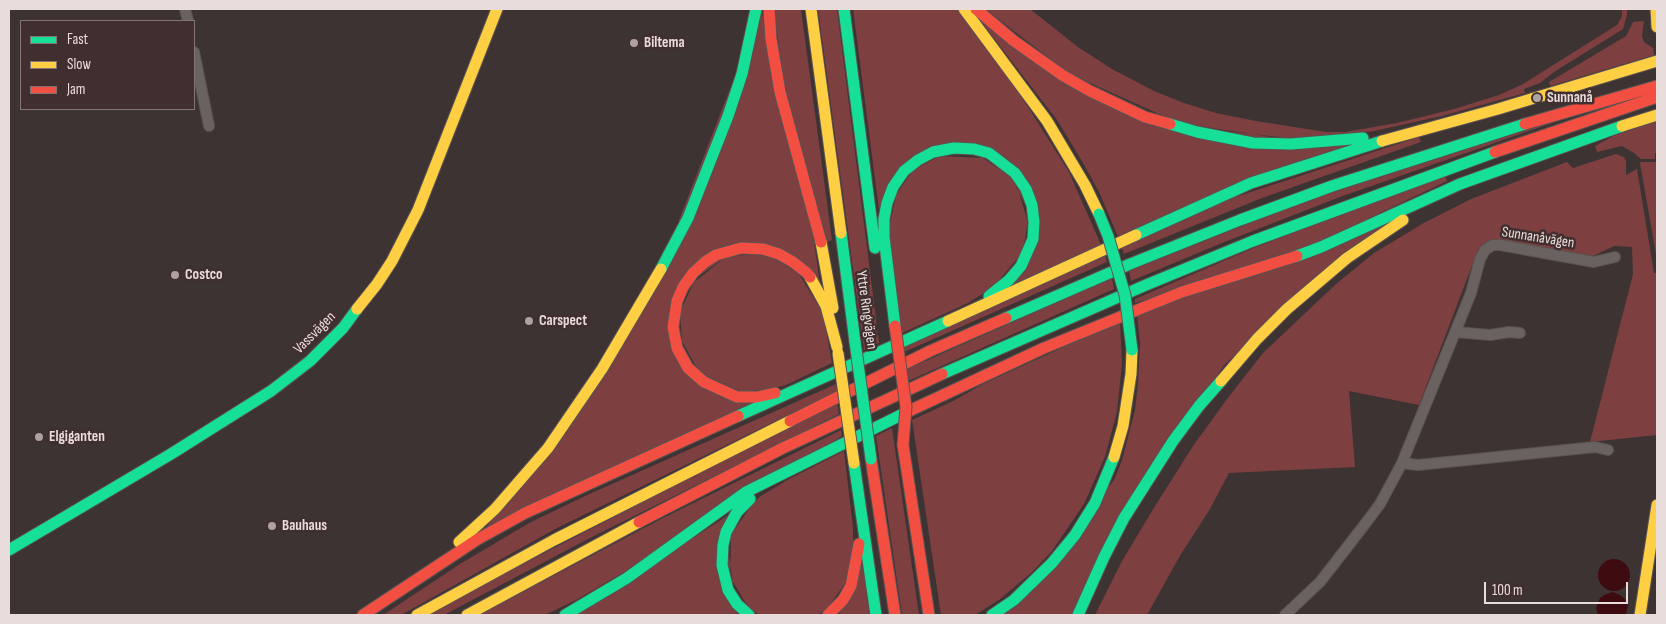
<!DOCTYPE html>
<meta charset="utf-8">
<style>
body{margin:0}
#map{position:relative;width:1666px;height:624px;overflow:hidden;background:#3d3333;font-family:"Sofia Sans Condensed",sans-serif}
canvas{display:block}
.frame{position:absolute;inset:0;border:10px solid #e9dddc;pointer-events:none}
.legend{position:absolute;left:20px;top:20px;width:175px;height:90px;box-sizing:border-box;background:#412f2f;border:1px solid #847574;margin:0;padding:6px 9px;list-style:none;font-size:15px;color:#e9dddc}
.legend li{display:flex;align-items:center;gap:10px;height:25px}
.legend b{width:25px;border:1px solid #847574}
.scale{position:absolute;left:1484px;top:582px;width:144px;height:22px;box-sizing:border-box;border:2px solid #e9dddc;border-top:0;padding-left:6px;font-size:15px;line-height:18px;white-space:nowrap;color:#e9dddc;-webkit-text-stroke:4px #412f2f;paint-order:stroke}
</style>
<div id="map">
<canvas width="1666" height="624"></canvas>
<div class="frame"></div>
<ul class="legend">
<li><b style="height:6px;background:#16e098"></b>Fast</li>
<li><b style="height:6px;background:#ffcf43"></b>Slow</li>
<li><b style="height:6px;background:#f24e42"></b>Jam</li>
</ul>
<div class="scale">100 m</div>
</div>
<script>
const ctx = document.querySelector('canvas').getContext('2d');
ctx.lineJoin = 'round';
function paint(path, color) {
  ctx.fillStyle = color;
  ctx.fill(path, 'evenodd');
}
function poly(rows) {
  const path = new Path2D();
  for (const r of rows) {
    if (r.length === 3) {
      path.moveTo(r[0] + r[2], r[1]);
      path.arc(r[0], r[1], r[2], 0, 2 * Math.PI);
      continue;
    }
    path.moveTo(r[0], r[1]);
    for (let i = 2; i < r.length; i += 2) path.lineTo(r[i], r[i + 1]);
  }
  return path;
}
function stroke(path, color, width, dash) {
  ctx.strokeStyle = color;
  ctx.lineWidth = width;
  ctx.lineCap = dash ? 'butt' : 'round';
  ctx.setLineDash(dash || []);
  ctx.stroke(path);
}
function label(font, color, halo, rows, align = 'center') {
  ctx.font = font + ' "Sofia Sans Condensed",sans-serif';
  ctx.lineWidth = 5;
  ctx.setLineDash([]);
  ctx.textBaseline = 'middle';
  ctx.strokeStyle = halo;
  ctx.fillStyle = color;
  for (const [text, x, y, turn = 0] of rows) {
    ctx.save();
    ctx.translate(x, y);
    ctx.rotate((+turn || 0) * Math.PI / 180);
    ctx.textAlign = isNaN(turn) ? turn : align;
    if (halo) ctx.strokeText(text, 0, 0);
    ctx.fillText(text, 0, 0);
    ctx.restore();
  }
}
const green = poly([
 [761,9,811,220,820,284,743,243,672,300,684,369,763,400,483,532,648,300],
 [774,9,801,9,832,240,826,242,785,92],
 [818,9,837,9,879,343,864,350],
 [853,9,959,9,1006,72,1069,172,1102,247,1007,290,1035,245,1009,160,929,149,879,210],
 [985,9,1030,9,1078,47,1112,69,1154,91,1184,103,1216,113,1256,121,1326,132,1345,132,1397,123,1454,109,1499,95,1523,84,1617,25,1622,16,1622,9,1627,9,1627,15,1623,29,1554,72,1540,83,1524,89,1525,93,1442,116,1374,131,1340,136,1278,138,1179,123,1070,74],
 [979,19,1150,123,1353,145,1118,237,1100,194,1083,163,1057,120],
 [1644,21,1642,36,1644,42,1653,48,1654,55,1550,86,1549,82,1626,36,1633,22],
 [1572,116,1340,197,1222,243,1131,281,1129,271,1325,193],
 [1657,121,1657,153,1655,153,1655,159,1641,159,1634,153,1622,146,1597,152,1595,146,1615,135],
 [1419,137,1421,142,1262,198,1124,254,1122,248,1214,204],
 [1616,154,1624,157,1626,161,1626,175,1637,169,1654,273,1657,273,1657,435,1590,442,1633,274,1632,247,1614,246,1591,257,1498,241,1487,242,1478,250,1419,405,1349,391,1355,467,1229,473,1210,509,1181,554,1147,615,1095,615,1122,561,1155,506,1193,446,1227,399,1263,353,1336,284,1374,253,1422,224,1471,199,1567,162,1573,168],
 [940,156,983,158,1012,178,1029,213,1023,252,993,287,968,303,900,334,888,233,896,195,913,170],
 [1641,162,1657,162,1657,260,1640,163],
 [1445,175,1447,181,1313,245,1135,303,1135,299,1256,247],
 [1391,219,1224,365,1071,615,1004,615,1114,480,1122,460,1135,410,1138,383,1140,343,1137,314],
 [763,254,797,271,823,313,832,363,786,385,774,388,742,392,702,374,696,367,682,341,680,312,696,278,727,256],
 [1105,255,1107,262,902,353,902,348],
 [1112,278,1114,289,906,382,905,370],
 [1120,321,1122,364,1117,412,1105,457,1084,504,1052,551,1032,572,999,600,975,615,941,615,912,420,953,401,983,384],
 [836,384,837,391,557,528,401,615,383,615,460,564,529,523,585,496],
 [837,402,839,414,590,538,444,615,424,615],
 [892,428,919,615,902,615,876,436],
 [841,430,842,436,624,572,578,599,545,615,479,615,661,519],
 [844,451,853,528,853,543,849,578,826,610,817,615,759,615,748,607,730,577,731,535,754,502,761,496,789,479],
 [730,514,725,525,737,615,575,615],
 [862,560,870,615,839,615]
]);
const water = poly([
 [1614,575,16],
 [1613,592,1620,595,1625,599,1628,605,1626,615,1598,615,1596,608,1600,598,1604,595]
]);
const street = poly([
 [185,9,188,21],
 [194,52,209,126],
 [1455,332,1490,335,1509,332,1520,333],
 [1402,463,1418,465,1595,447,1608,450],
 [1285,615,1320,582,1362,528,1380,504,1402,463,1471,293,1480,259,1485,250,1493,245,1500,245,1594,262,1615,257]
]);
const fast = poly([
 [844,9,875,248],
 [1170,124,1197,132,1253,143,1291,144,1363,138],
 [1240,220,1332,186,1525,124],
 [841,233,855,342],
 [1136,235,1251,183,1382,141],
 [1253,241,1495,152],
 [1297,256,1321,247,1460,184,1622,126],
 [661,269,688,218,728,116,742,74,756,9],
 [1006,318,1130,264,1240,220],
 [895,326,884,237,884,219,887,203,893,187,904,171,918,160,933,152,954,148,974,149,989,153,1015,173,1026,189,1032,205,1034,222,1033,239,1021,266,1009,280,989,296],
 [942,374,1146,285,1253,241],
 [738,416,948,321],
 [854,463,876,615],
 [9,550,171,454,271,391,310,361,343,328,357,309],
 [565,615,627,578,746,492,909,411],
 [749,615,737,604,728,590,722,565,723,545,726,532,737,512,750,499],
 [992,615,1014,600,1052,563,1075,535,1095,503,1114,457],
 [1078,615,1104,557,1124,518,1173,441,1199,406,1221,381]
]);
const slow = poly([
 [811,9,841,233],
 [964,9,1047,121,1085,185,1099,214],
 [1656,9,1657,27],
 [1622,126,1657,115],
 [1382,141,1498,109,1657,61],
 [821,242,833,308],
 [810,277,826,306,837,347],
 [357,309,377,284,392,261,418,210,497,9],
 [948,321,1136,235],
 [1221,381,1257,339,1287,309,1347,258,1403,220],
 [1114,457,1123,426,1131,374,1132,350],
 [459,542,495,509,548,448,602,369,661,269],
 [417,615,554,540,790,421],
 [467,615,639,522],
 [1640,615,1657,505]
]);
const jam = poly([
 [769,9,771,39,780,92,821,242],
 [976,9,1014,41,1062,75,1090,91,1145,117,1170,124],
 [1525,124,1657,86],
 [1495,152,1657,97],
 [775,393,757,397,737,397,704,382,688,368,677,348,673,327,677,301,683,287,693,273,705,262,716,255,741,248,763,249,779,254,793,262,807,273,810,277],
 [909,411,1044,348,1152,304,1182,292,1297,256],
 [790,421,930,351,1006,318],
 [903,445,929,615],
 [871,459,895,615],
 [639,522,783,448,942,374],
 [363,615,478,539,525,513,738,416],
 [828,615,843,600,851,586,859,544]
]);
const fastBridge = poly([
 [1099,214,1108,236,1125,295,1132,350],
 [855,342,871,459]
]);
const slowBridge = poly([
 [838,353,854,463]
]);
const jamBridge = poly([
 [895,326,906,407,903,445]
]);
const markers = [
 [634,43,5,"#ada2a1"],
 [1537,98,5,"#ada2a1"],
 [175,275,5,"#ada2a1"],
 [529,321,5,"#ada2a1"],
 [39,437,5,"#ada2a1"],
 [272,526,5,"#ada2a1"]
];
const poiNames = [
 ["Biltema",644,43],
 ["Sunnanå",1547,98],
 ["Costco",185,275],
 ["Carspect",539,321],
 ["Elgiganten",49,437],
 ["Bauhaus",282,526]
];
const streetNames = [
 ["Sunnanåvägen",1538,238,9],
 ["Yttre Ringvägen",866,310,82],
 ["Vassvägen",315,333,-45]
];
paint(green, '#7d3f40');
paint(water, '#3e0b11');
stroke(street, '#5b5252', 12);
stroke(fast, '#5b5252', 13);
stroke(slow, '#5b5252', 13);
stroke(jam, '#5b5252', 13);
stroke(street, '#696261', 10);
stroke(fast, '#16e098', 11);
stroke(slow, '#ffcf43', 11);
stroke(jam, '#f24e42', 11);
stroke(fastBridge, '#5b5252', 13, []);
stroke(slowBridge, '#5b5252', 13, []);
stroke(jamBridge, '#5b5252', 13, []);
stroke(fastBridge, '#16e098', 11);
stroke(slowBridge, '#ffcf43', 11);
stroke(jamBridge, '#f24e42', 11);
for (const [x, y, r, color] of markers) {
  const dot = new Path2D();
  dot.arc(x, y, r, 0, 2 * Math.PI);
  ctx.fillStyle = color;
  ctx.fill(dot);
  stroke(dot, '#412f2f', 2);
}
label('bold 15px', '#e9dddc', '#412f2f', poiNames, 'left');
label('15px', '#e9dddc', '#412f2f', streetNames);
</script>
